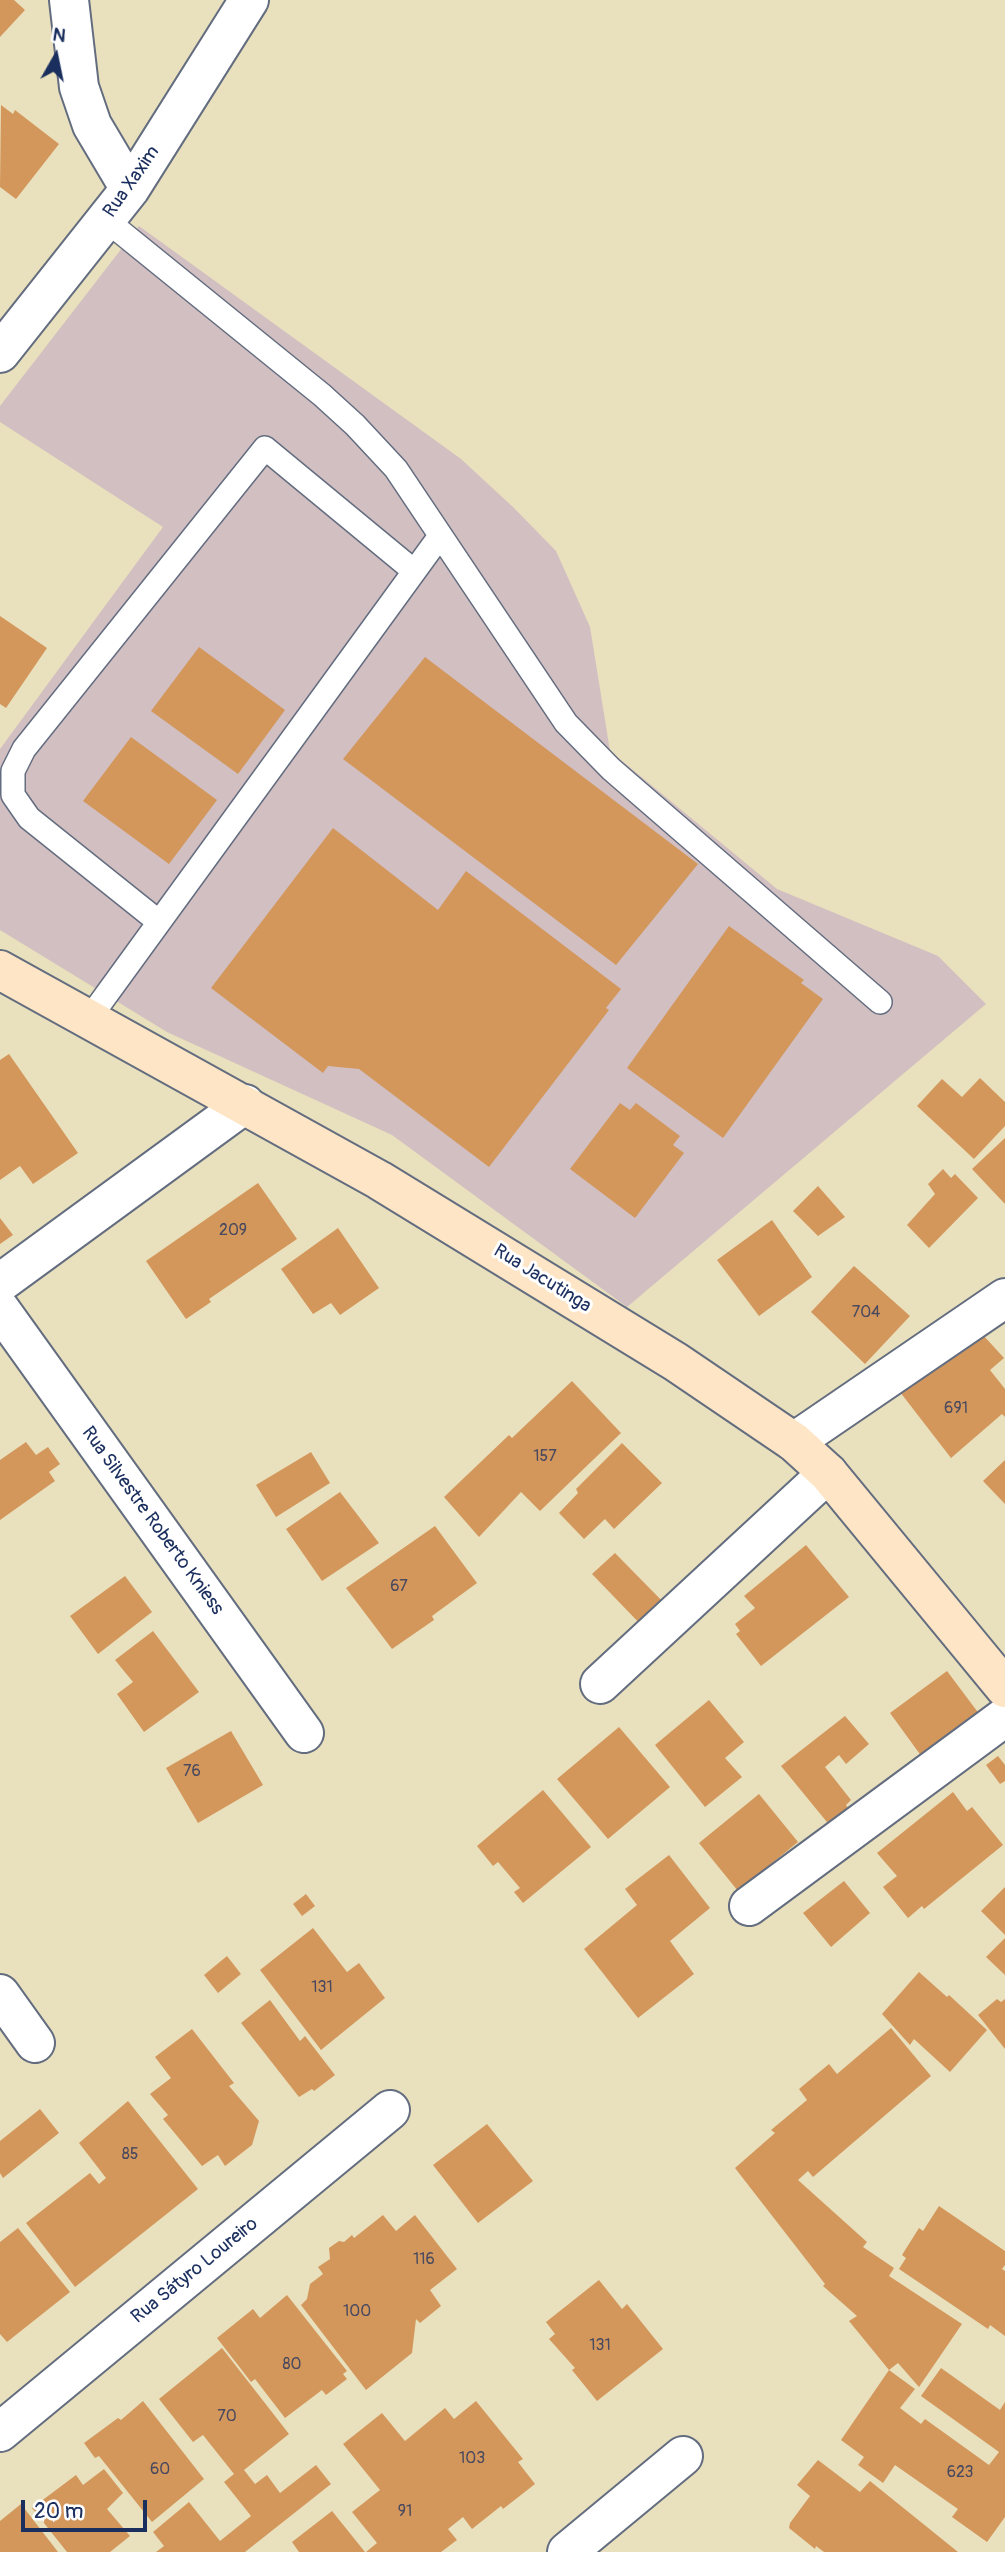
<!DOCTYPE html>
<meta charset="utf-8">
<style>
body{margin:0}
#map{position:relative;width:1005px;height:2552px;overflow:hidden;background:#e9e0bd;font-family:Pangolin,sans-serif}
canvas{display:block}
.north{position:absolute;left:21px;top:21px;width:70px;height:70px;-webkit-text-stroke:5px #fff;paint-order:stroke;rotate:9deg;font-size:19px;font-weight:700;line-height:28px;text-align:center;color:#1b2f5e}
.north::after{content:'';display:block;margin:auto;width:24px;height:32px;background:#1b2f5e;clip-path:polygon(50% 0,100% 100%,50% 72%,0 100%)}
.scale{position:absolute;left:21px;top:2500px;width:126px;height:32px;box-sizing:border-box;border:4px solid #1b2f5e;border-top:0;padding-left:9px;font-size:21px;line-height:24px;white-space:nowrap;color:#1b2f5e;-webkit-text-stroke:5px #fff;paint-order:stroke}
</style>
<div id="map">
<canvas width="1005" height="2552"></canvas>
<div class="north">N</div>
<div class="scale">20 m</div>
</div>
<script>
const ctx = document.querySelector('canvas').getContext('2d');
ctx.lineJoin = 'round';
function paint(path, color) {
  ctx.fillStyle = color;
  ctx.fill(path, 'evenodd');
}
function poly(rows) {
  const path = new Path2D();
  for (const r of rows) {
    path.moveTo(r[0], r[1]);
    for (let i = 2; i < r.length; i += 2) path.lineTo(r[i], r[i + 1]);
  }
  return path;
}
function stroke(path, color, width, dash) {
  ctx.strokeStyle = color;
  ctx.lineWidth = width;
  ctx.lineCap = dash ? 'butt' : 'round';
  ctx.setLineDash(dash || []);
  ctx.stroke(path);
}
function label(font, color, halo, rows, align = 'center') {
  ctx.font = font + ' Pangolin,sans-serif';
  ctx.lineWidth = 6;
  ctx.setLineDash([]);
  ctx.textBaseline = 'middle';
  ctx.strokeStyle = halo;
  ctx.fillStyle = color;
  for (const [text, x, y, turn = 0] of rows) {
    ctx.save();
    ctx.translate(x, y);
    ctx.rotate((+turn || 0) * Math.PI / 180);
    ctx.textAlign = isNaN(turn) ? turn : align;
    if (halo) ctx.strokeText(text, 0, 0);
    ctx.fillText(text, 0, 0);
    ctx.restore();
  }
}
const industrial = poly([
 [139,226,461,459,514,508,556,551,590,627,610,751,777,889,938,956,986,1004,627,1307,392,1135,167,1032,0,930,0,749,163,527,0,422,0,406]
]);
const building = poly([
 [0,0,14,0,25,10,0,37],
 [1,105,13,114,15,110,59,144,16,199,0,187],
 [0,616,47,648,6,708,0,704],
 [199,647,285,710,238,774,151,711],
 [425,657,698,864,616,965,343,759],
 [131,737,217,800,169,864,83,801],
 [333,828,438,910,466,871,621,989,606,1008,609,1010,489,1167,359,1069,328,1066,323,1073,211,988],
 [729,926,804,980,801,983,823,999,723,1138,627,1068],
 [9,1054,78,1153,33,1184,20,1166,0,1180,0,1060],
 [980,1078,1005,1102,1005,1126,974,1159,917,1106,942,1079,962,1097],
 [620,1103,630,1110,636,1103,680,1136,673,1145,684,1153,635,1218,570,1169],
 [1005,1138,1005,1204,972,1169],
 [943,1169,951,1178,955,1174,978,1198,929,1248,907,1225,935,1194,928,1184],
 [258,1183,297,1239,209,1299,211,1302,186,1319,146,1261],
 [818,1186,845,1217,818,1236,793,1211],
 [0,1218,13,1235,0,1244],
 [772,1220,812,1277,759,1316,717,1260],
 [338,1228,379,1288,340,1315,331,1303,313,1314,281,1269],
 [854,1266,910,1316,865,1364,811,1312],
 [983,1335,1004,1358,990,1370,1005,1389,1005,1417,1002,1414,951,1458,900,1392],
 [572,1381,621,1433,540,1511,521,1492,479,1537,444,1497,509,1435,512,1438],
 [26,1442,36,1455,48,1447,60,1464,49,1472,55,1481,0,1520,0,1460],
 [622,1443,662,1483,614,1529,605,1519,584,1539,559,1513,578,1493,576,1489],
 [311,1452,330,1483,276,1517,256,1485],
 [1005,1460,1005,1504,983,1481],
 [340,1492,379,1543,322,1581,286,1529],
 [435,1526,477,1583,432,1616,434,1620,392,1649,346,1588],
 [806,1545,849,1597,761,1666,736,1634,740,1631,735,1624,755,1608,744,1596],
 [615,1553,669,1608,646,1630,592,1574],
 [125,1576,152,1612,98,1654,70,1616],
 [153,1631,199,1692,144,1732,117,1694,133,1682,115,1660],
 [947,1671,980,1715,922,1757,890,1713],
 [709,1700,744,1742,725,1758,742,1777,705,1807,655,1745],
 [845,1716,869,1744,846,1764,839,1755,825,1767,851,1800,846,1805,850,1811,831,1827,781,1766],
 [619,1727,670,1787,608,1839,557,1779],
 [231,1731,263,1785,198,1823,166,1768],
 [998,1756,1005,1765,1005,1781,1000,1784,986,1765],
 [543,1790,591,1847,523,1903,514,1892,520,1888,498,1862,493,1866,477,1846],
 [953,1792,967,1811,972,1807,1003,1845,924,1909,922,1906,908,1918,883,1887,897,1876,877,1853],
 [759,1794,798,1842,738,1891,699,1843],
 [669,1855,710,1908,670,1941,694,1974,638,2018,584,1949,637,1905,625,1889],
 [844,1881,870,1913,831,1947,803,1913],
 [1005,1887,1005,1935,981,1911],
 [306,1894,315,1906,302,1916,293,1904],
 [313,1928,347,1972,359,1963,385,1998,321,2050,260,1970],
 [1005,1938,1005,1975,986,1957],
 [227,1956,241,1974,218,1993,204,1975],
 [919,1972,947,1997,949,1995,987,2030,950,2072,914,2039,910,2045,882,2014],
 [997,1999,1001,2002,1005,1999,1005,2049,978,2015],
 [270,2000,300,2041,305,2036,335,2075,314,2091,312,2089,299,2097,241,2023],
 [891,2028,931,2076,813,2177,808,2171,798,2180,867,2242,863,2247,894,2268,889,2276,962,2324,919,2387,898,2363,889,2370,849,2321,857,2316,823,2286,825,2284,735,2168,775,2133,771,2130,807,2100,799,2089,829,2064,837,2074],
 [192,2029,234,2083,229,2086,259,2121,252,2145,225,2166,218,2155,202,2166,163,2119,168,2115,150,2094,171,2078,155,2057],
 [128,2101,198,2189,75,2287,26,2223,90,2173,99,2184,106,2178,79,2143],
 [40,2109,59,2133,3,2178,0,2173,0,2141],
 [487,2124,533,2181,478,2223,433,2165],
 [939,2206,1005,2251,1005,2265,1002,2269,1005,2271,1005,2336,990,2325,988,2329,899,2269,906,2258,902,2255,919,2228,923,2231],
 [383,2215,396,2231,415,2215,457,2269,430,2290,441,2306,420,2323,416,2319,412,2353,366,2390,301,2305,307,2299,310,2284,323,2274,318,2267,330,2259,329,2248,339,2241,344,2242,352,2235,354,2238],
 [18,2228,70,2292,7,2342,0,2334,0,2242],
 [599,2280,622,2309,627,2304,663,2349,597,2401,572,2370,575,2368,549,2339,555,2334,546,2322],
 [287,2295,347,2371,343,2374,347,2379,326,2395,322,2390,285,2418,255,2379,251,2382,217,2338,253,2309,260,2318],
 [222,2348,289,2434,244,2470,255,2484,267,2475,280,2493,316,2465,331,2484,245,2552,156,2552,164,2546,153,2532,189,2502,220,2541,251,2516,224,2482,234,2474,203,2435,193,2442,159,2399],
 [941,2368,1000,2410,1005,2402,1005,2517,987,2542,952,2517,958,2509,895,2465,883,2483,858,2465,864,2457,841,2440,889,2370,915,2389,900,2408,921,2424,925,2419,989,2465,999,2452,921,2396],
 [143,2401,204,2479,152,2522,99,2456,95,2458,84,2443,118,2418,121,2420],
 [476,2401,523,2459,518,2462,535,2484,503,2509,501,2506,472,2529,463,2517,448,2529,457,2540,441,2552,366,2552,377,2543,352,2512,380,2490,343,2444,382,2413,405,2441,445,2408,454,2419],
 [818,2460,860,2492,870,2481,958,2552,824,2552,816,2546,815,2549,789,2528,790,2523,810,2496,797,2485],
 [104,2469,123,2493,107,2509,130,2536,110,2552,67,2552,32,2508,76,2475,83,2485],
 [21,2504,58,2552,0,2552,0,2521],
 [332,2511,365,2552,299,2552,292,2542]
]);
const lane = poly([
 [106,220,322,395,355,425,396,469,566,723,611,769,880,1002],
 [159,922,29,818,13,795,13,771,24,749,265,448,414,571],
 [88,1020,440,536]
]);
const street = poly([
 [69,0,79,87,92,125,130,189],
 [0,353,130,189,249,0],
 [0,1283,245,1104],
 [0,1309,304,1733],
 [794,1442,1005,1298],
 [600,1684,828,1473],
 [749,1906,1005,1717],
 [0,1994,35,2043],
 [0,2432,390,2110],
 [567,2552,683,2456]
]);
const secondary = poly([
 [0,970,379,1180,676,1362,794,1442,828,1473,1005,1688]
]);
const numberNames = [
 ["209",233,1231],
 ["704",866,1313],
 ["691",956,1409],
 ["157",545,1457],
 ["67",399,1587],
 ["76",192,1772],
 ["131",322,1988],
 ["85",130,2155],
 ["116",424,2260],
 ["100",357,2312],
 ["131",600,2346],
 ["80",292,2365],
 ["70",227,2417],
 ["103",472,2459],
 ["60",160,2470],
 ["623",960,2473],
 ["91",405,2512]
];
const streetNames = [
 ["Rua Xaxim",132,182,-55],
 ["Rua Jacutinga",542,1279,32],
 ["Rua Silvestre Roberto Kniess",152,1521,54],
 ["Rua Sátyro Loureiro",195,2271,-39]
];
paint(industrial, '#d2bfc1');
paint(building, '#d3975c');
stroke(lane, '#636d7f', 26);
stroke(street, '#636d7f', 42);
stroke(secondary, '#636d7f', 42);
stroke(lane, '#fff', 23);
stroke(street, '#fff', 38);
stroke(secondary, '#fde5c5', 38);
label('16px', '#49495e', null, numberNames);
label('19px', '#1b2f5e', '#fff', streetNames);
</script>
